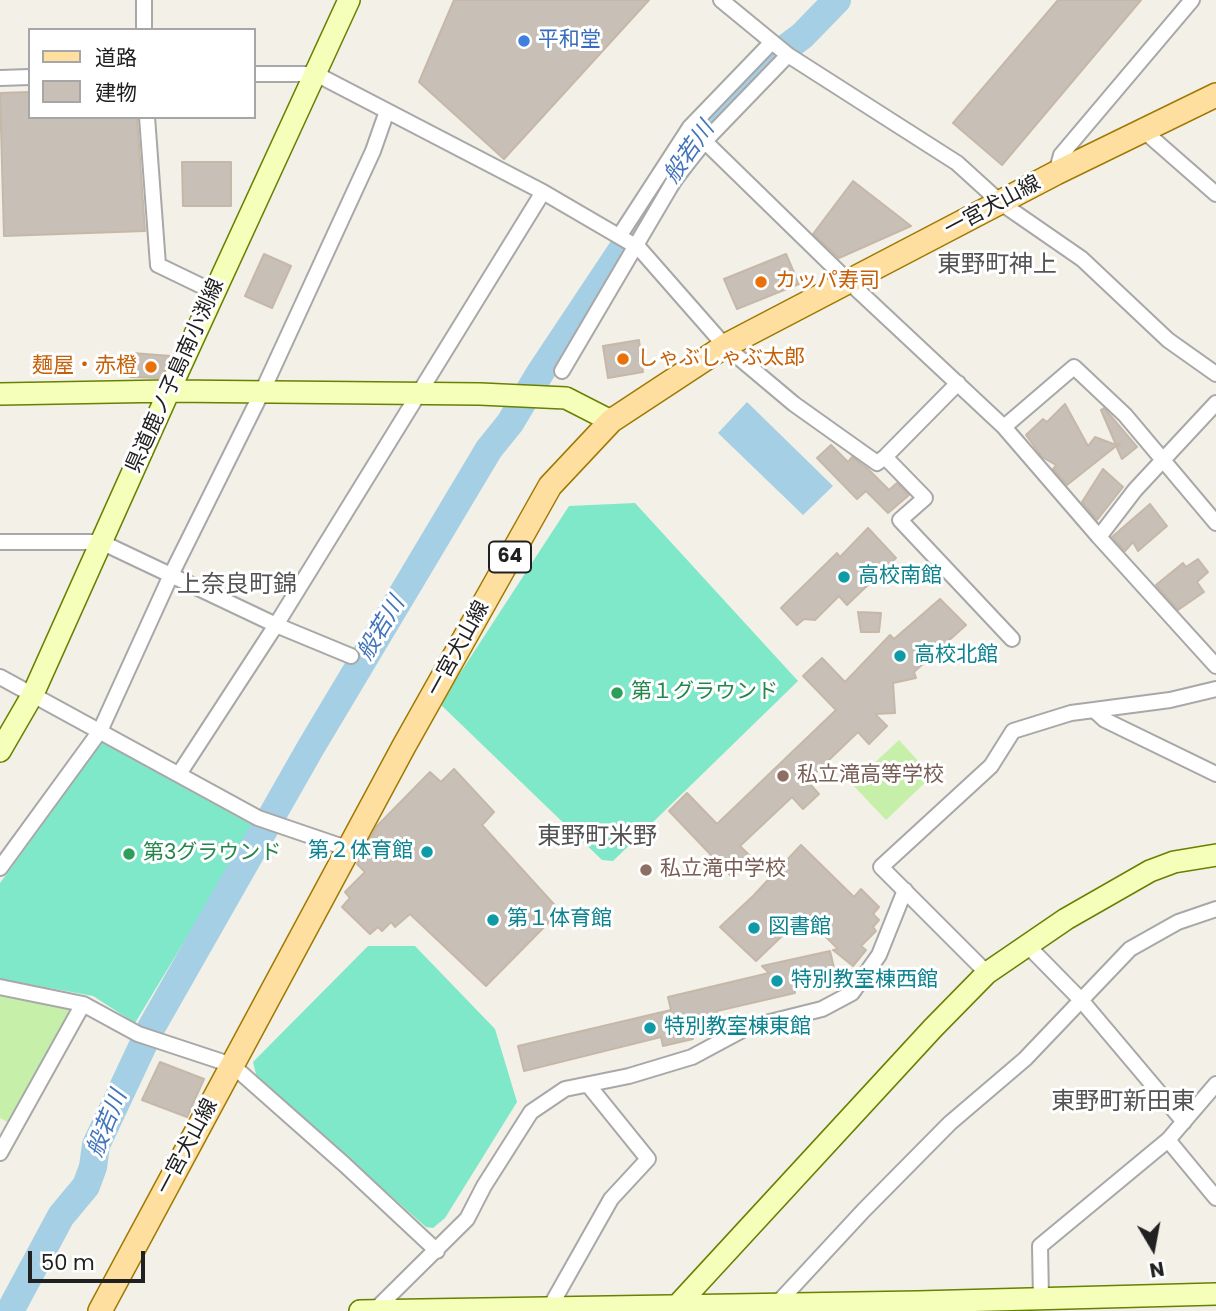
<!DOCTYPE html>
<meta charset="utf-8">
<style>
body{margin:0}
#map{position:relative;width:1216px;height:1311px;overflow:hidden;background:#f2f0e7;font-family:Poppins,"Noto Sans JP",sans-serif}
canvas{display:block}
.legend{position:absolute;left:28px;top:28px;width:228px;height:91px;box-sizing:border-box;background:#fff;border:2px solid #a6a6a6;margin:0;padding:9px 12px;list-style:none;font-size:21px;color:#212121}
.legend li{display:flex;align-items:center;gap:14px;height:35px}
.legend b{width:35px;border:2px solid #a6a6a6}
.north{position:absolute;left:1118px;top:1213px;width:70px;height:70px;-webkit-text-stroke:5px #fff;paint-order:stroke;rotate:170deg;font-size:19px;font-weight:700;line-height:28px;text-align:center;color:#212121}
.north::after{content:'';display:block;margin:auto;width:24px;height:32px;background:#212121;clip-path:polygon(50% 0,100% 100%,50% 72%,0 100%)}
.scale{position:absolute;left:28px;top:1251px;width:117px;height:32px;box-sizing:border-box;border:4px solid #212121;border-top:0;padding-left:9px;font-size:21px;line-height:24px;white-space:nowrap;color:#212121;-webkit-text-stroke:5px #fff;paint-order:stroke}
</style>
<div id="map">
<canvas width="1216" height="1311"></canvas>
<ul class="legend">
<li><b style="height:9px;background:#ffdfa0"></b>道路</li>
<li><b style="height:19px;background:#c8bfb6"></b>建物</li>
</ul>
<div class="north">N</div>
<div class="scale">50 m</div>
</div>
<script>
const ctx = document.querySelector('canvas').getContext('2d');
ctx.lineJoin = 'round';
function paint(path, color) {
  ctx.fillStyle = color;
  ctx.fill(path, 'evenodd');
}
function poly(rows) {
  const path = new Path2D();
  for (const r of rows) {
    path.moveTo(r[0], r[1]);
    for (let i = 2; i < r.length; i += 2) path.lineTo(r[i], r[i + 1]);
  }
  return path;
}
function stroke(path, color, width, dash) {
  ctx.strokeStyle = color;
  ctx.lineWidth = width;
  ctx.lineCap = dash ? 'butt' : 'round';
  ctx.setLineDash(dash || []);
  ctx.stroke(path);
}
function label(font, color, halo, rows, align = 'center') {
  ctx.font = font + ' Poppins,"Noto Sans JP",sans-serif';
  ctx.lineWidth = 6;
  ctx.setLineDash([]);
  ctx.textBaseline = 'middle';
  ctx.strokeStyle = halo;
  ctx.fillStyle = color;
  for (const [text, x, y, turn = 0] of rows) {
    ctx.save();
    ctx.translate(x, y);
    ctx.rotate((+turn || 0) * Math.PI / 180);
    ctx.textAlign = isNaN(turn) ? turn : align;
    if (halo) ctx.strokeText(text, 0, 0);
    ctx.fillText(text, 0, 0);
    ctx.restore();
  }
}
const grass = poly([
 [899,740,932,776,886,820,852,784],
 [0,994,72,1010,9,1123,0,1118]
]);
const pitch = poly([
 [635,503,798,681,613,861,602,860,440,704,569,506],
 [102,742,254,826,135,1023,93,996,0,979,0,883],
 [368,946,415,946,495,1029,517,1102,445,1218,433,1228,426,1227,257,1078,253,1062]
]);
const water = poly([
 [747,402,833,486,803,515,718,433]
]);
const river = poly([
 [10,1311,61,1216,86,1186,93,1167,96,1145,151,1028,311,747,489,449,510,423,540,373,663,188,711,122,767,62,802,36,837,0]
]);
const building = poly([
 [454,0,649,0,504,159,419,82,454,0],
 [1058,0,1141,0,1002,165,953,123,1058,0],
 [30,92,30,117,137,117,145,231,4,236,0,93,30,92],
 [182,162,231,162,231,206,183,206,182,162],
 [853,181,911,226,839,258,813,234,853,181],
 [264,254,291,266,272,308,245,296,264,254],
 [786,254,799,284,737,309,724,279,786,254],
 [639,340,643,372,608,378,603,346,639,340],
 [132,353,171,356,161,378,130,377,132,353],
 [1065,404,1088,446,1095,437,1116,445,1101,410,1104,408,1137,447,1122,459,1117,448,1120,443,1067,485,1053,469,1056,465,1042,457,1026,435,1043,419,1047,422,1065,404],
 [831,445,848,462,852,457,868,469,889,490,897,483,909,495,888,513,866,491,857,499,817,458,831,445],
 [1103,469,1123,487,1097,520,1082,502,1103,469],
 [1150,504,1167,526,1138,551,1133,542,1125,551,1112,537,1150,504],
 [868,528,896,558,847,605,839,596,815,620,804,619,797,625,781,608,837,553,840,557,868,528],
 [1198,559,1208,572,1197,582,1204,592,1178,610,1156,585,1183,563,1186,567,1198,559],
 [940,599,966,625,914,672,916,678,893,683,895,713,875,714,887,726,869,744,858,732,807,781,819,794,803,809,792,797,740,846,753,859,733,878,669,811,687,793,717,824,836,710,803,676,822,658,845,682,890,635,894,639,940,599],
 [858,612,881,613,879,632,861,632,858,612],
 [454,769,494,812,482,825,560,911,486,986,410,914,395,927,391,922,382,931,378,927,370,934,342,907,350,898,345,892,365,872,357,864,377,826,430,772,441,782,454,769],
 [801,845,854,897,861,889,879,907,873,914,879,920,873,927,876,931,861,946,866,950,853,966,833,950,838,949,804,915,756,961,720,927,753,896,801,845],
 [830,951,836,976,794,986,795,993,717,1011,719,1025,691,1030,693,1039,663,1046,661,1037,524,1071,518,1046,671,1010,668,997,769,973,762,966,830,951],
 [160,1062,204,1079,187,1117,142,1100,160,1062]
]);
const street = poly([
 [144,0,144,30],
 [721,0,788,55,957,163,1001,203,1082,259,1168,340,1216,374],
 [254,74,316,74,543,192,639,248,725,346,794,404,877,463,885,457,925,498,900,520,1012,639],
 [0,78,30,77],
 [147,117,158,265,214,292],
 [690,127,849,282,1004,427],
 [1144,131,1216,194],
 [1056,173,1061,155,1192,0],
 [620,235,690,127,771,43],
 [562,371,675,179,705,141,788,55],
 [885,457,958,383],
 [1216,523,1125,415,1074,367,1004,427,1099,537,1216,666],
 [1099,537,1135,490,1216,403],
 [0,542,101,542,276,625,351,656],
 [0,677,258,818,349,849],
 [1094,710,1170,700,1216,689],
 [179,774,276,625,543,192],
 [0,868,100,731,171,575,262,392,373,151,387,111],
 [1026,944,1081,1000,1184,1122],
 [987,973,881,867,991,766,1013,731,1071,713,1094,710,1105,720,1216,774],
 [0,987,83,1004,138,1034,232,1065,345,1165,437,1251],
 [1168,1140,1216,1198],
 [0,1153,83,1004],
 [1041,1298,1040,1246,1168,1140,1216,1084],
 [550,1307,611,1199,648,1159,589,1086],
 [774,1307,864,1210,950,1123,1025,1059,1130,949,1178,922,1216,909],
 [374,1311,467,1219,484,1186,531,1112,565,1089,629,1076,692,1057,746,1028,822,1009,852,993,879,955,905,890]
]);
const secondary = poly([
 [0,394,169,391,480,394,566,398,611,421],
 [0,751,33,694,169,391,349,0],
 [674,1309,933,1028,987,973,1066,919,1150,871,1174,862,1216,855],
 [360,1311,918,1302,1216,1294]
]);
const primary = poly([
 [100,1311,404,746,550,486,611,421,725,346,1056,173,1216,95]
]);
const markers = [
 [524,41,7,"#3f7fe0"],
 [761,282,7,"#e8710a"],
 [623,359,7,"#e8710a"],
 [151,367,7,"#e8710a"],
 [844,577,7,"#0f9aa8"],
 [900,656,7,"#0f9aa8"],
 [617,693,7,"#2e9e5b"],
 [783,776,7,"#8d6e63"],
 [427,852,7,"#0f9aa8"],
 [129,854,7,"#2e9e5b"],
 [646,870,7,"#8d6e63"],
 [493,920,7,"#0f9aa8"],
 [754,928,7,"#0f9aa8"],
 [777,981,7,"#0f9aa8"],
 [650,1028,7,"#0f9aa8"]
];
const shields = [
 [510,557,42]
];
const shieldNames = [
 ["64",510,557]
];
const shopNames = [
 ["平和堂",538,41]
];
const streetNames = [
 ["一宮犬山線",993,207,-28],
 ["県道鹿ノ子島南小渕線",176,376,-66],
 ["一宮犬山線",459,649,-61],
 ["一宮犬山線",188,1147,-62]
];
const foodNames = [
 ["カッパ寿司",775,282],
 ["しゃぶしゃぶ太郎",637,359],
 ["麺屋・赤橙",137,367,"right"]
];
const cultureNames = [
 ["高校南館",858,577],
 ["高校北館",914,656],
 ["第２体育館",413,852,"right"],
 ["第１体育館",507,920],
 ["図書館",768,928],
 ["特別教室棟西館",791,981],
 ["特別教室棟東館",664,1028]
];
const leisureNames = [
 ["第１グラウンド",631,693],
 ["第3グラウンド",143,854]
];
const educationNames = [
 ["私立滝高等学校",797,776],
 ["私立滝中学校",660,870]
];
const waterNames = [
 ["般若川",690,153,-55],
 ["般若川",382,629,-59],
 ["般若川",108,1124,-68]
];
const quarterNames = [
 ["東野町神上",997,266],
 ["上奈良町錦",237,586],
 ["東野町米野",597,838],
 ["東野町新田東",1123,1103]
];
paint(grass, '#c6f0aa');
paint(pitch, '#7fe8c9');
paint(water, '#a4cfe4');
stroke(river, '#a4cfe4', 28);
paint(building, '#c8bfb6');
stroke(building, '#c6b8a8', 2);
stroke(street, '#a8a8a8', 18);
stroke(secondary, '#678100', 24);
stroke(primary, '#9f7900', 26);
stroke(street, '#fff', 14);
stroke(secondary, '#f5ffb9', 21);
stroke(primary, '#ffdfa0', 23);
for (const [x, y, r, color] of markers) {
  const dot = new Path2D();
  dot.arc(x, y, r, 0, 2 * Math.PI);
  ctx.fillStyle = color;
  ctx.fill(dot);
  stroke(dot, '#fff', 2.5);
}
for (const [x, y, w] of shields) {
  const box = new Path2D();
  box.roundRect(x - w / 2, y - 15.5, w, 31, 5);
  ctx.fillStyle = '#fff';
  ctx.fill(box);
  stroke(box, '#212121', 2);
}
label('bold 19px', '#212121', null, shieldNames);
label('21px', '#366cbe', '#fff', shopNames, 'left');
label('21px', '#212121', '#fff', streetNames);
label('21px', '#c56008', '#fff', foodNames, 'left');
label('21px', '#0d838f', '#fff', cultureNames, 'left');
label('21px', '#27864d', '#fff', leisureNames, 'left');
label('21px', '#785e54', '#fff', educationNames, 'left');
label('italic 23px', '#4374bc', '#fff', waterNames);
label('24px', '#545454', '#fff', quarterNames);
</script>
